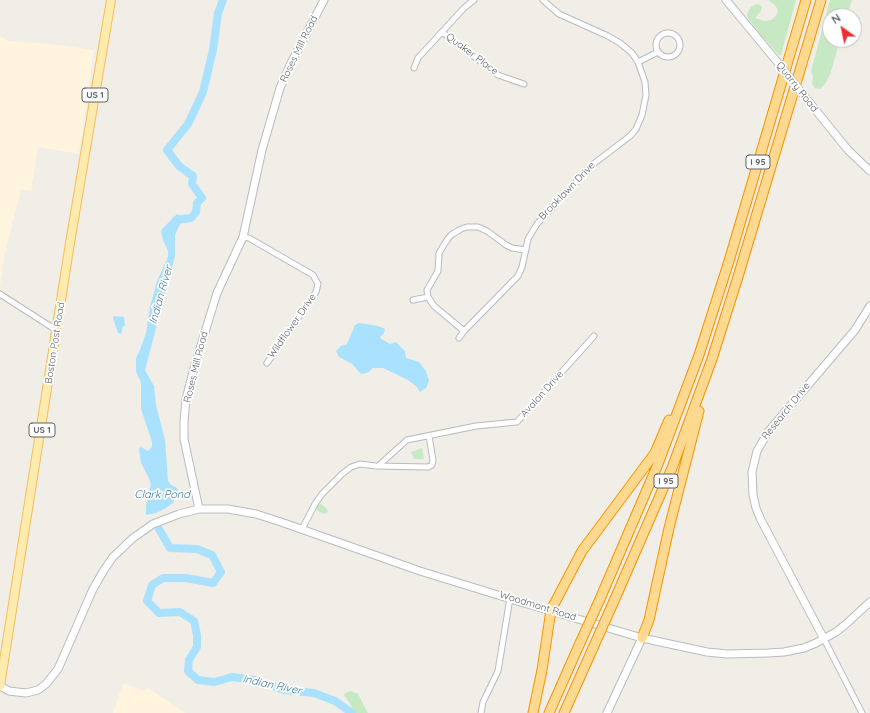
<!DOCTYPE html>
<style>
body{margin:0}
#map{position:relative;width:870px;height:713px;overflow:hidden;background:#f1eee7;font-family:Quicksand,sans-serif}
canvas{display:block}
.north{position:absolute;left:822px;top:8px;width:40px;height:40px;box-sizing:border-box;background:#fff;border:1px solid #bfc1c3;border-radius:50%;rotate:327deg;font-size:11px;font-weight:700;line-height:16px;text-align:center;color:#5e6368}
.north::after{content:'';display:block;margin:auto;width:14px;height:18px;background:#f02e2f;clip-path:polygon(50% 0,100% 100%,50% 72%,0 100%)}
</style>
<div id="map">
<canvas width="870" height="713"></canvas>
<div class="north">N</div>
</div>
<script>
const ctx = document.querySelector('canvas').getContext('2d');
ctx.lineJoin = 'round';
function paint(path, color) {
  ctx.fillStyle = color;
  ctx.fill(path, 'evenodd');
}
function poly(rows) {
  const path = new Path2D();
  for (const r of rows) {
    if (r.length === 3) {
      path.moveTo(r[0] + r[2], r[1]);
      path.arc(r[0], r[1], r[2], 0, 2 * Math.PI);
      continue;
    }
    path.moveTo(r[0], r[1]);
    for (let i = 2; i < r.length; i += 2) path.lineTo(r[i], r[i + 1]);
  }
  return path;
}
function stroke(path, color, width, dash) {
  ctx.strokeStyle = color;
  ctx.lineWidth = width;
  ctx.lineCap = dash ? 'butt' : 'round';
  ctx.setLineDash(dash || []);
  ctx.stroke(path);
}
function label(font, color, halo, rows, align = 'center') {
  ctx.font = font + ' Quicksand,sans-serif';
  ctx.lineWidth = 3.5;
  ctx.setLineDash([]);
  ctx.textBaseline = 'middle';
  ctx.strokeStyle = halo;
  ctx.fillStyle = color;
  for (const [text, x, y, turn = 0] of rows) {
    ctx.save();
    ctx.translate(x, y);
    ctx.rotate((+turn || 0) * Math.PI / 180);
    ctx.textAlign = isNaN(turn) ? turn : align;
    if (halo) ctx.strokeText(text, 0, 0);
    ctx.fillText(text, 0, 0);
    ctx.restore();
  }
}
const commercial = poly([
 [0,36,8,41,50,44,94,50,79,154,38,147,31,191,21,189,5,253,0,286],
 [123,683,144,691,148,688,185,713,113,713]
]);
const green = poly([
 [768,0,796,0,781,55,779,55,759,33,748,18,747,14,751,7,757,4,760,5,762,7,761,11,755,18,765,21,771,20,776,16,778,10,775,5],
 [830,0,852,0,847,16,830,16,830,40,840,40,830,75,825,84,820,89,815,88,812,84,813,76,811,71],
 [422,448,424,459,414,459,411,452],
 [318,505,321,504,325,507,328,511,327,513,324,514,318,511,316,508],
 [350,691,358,694,368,713,356,713,344,695,346,693]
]);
const water = poly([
 [177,214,182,217,182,220,175,235,175,256,145,370,154,386,156,405,165,440,168,481,171,485,176,487,178,490,173,503,166,508,156,513,146,515,146,505,151,484,149,478,141,463,139,449,141,447,148,451,152,447,152,442,141,409,141,382,136,372,136,358,140,350,146,333,150,307,157,281,168,257,168,251,163,240,161,232,162,229],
 [114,316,124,317,125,326,123,326,121,334,118,333,113,318],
 [359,323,378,326,385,329,384,333,381,336,380,338,390,344,396,342,405,351,406,358,419,362,426,371,429,381,426,388,420,392,417,387,408,380,383,368,373,368,367,373,361,374,352,364,339,357,336,351,341,346,347,344,355,325]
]);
const river = poly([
 [173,225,176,220,191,218,196,212,197,203,202,198,192,184,193,176,179,166,167,150,188,124,203,92,213,50,218,13,223,0],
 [159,529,170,548,197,549,212,555,221,572,213,583,186,578,163,578,152,585,147,601,159,613,180,612,194,621,197,635,197,647,189,660,188,671,198,680,214,682,232,677,255,680,284,690,314,693,335,701,352,713]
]);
const street = poly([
 [442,32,498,75,524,84],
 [668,45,12],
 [638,62,658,52],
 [414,68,418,58,464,8,474,0],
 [243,237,249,238,313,275,318,284,316,292,267,363],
 [0,294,56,330],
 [413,300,428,297],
 [464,331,434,306,428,297,427,290,438,271,439,253,447,240,451,235,461,229,467,227,478,227,487,231,506,245,512,248,526,250],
 [459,338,464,331,518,276,522,267,528,239,537,224,592,165,630,136,636,129,642,115,646,95,645,82,638,62,632,53,620,43,608,36,559,14,543,0],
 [378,466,407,440,476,426,517,422,594,336],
 [302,529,315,504,322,494,342,474,351,467,360,464,376,466,428,467,432,465,433,460,429,436],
 [824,639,862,713],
 [481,713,483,702,498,671,510,598]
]);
const secondary = poly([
 [726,0,779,64],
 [801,92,848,150,870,171],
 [199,509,184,439,184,421,186,399,194,368,217,293,243,237,262,150,280,88,291,63,324,0],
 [824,639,761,520,756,508,753,495,752,472,757,451,768,432,855,330,870,306],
 [0,686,9,691,26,693,38,690,46,684,58,669,93,589,104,570,113,557,133,538,153,524,179,514,199,509,228,509,256,514,281,522,420,571,514,600,642,638,707,652,727,654,768,653,784,652,804,648,816,643,836,632,846,624,870,602],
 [607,713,642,638]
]);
const primary = poly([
 [0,686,70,243,111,0]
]);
const highway = poly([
 [600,599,658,464,699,355,729,261,806,0],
 [614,601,672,468,712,359,737,280,821,0],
 [642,638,649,620,669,528,699,411],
 [533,713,542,670,551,610,582,551,655,453,669,420],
 [549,713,580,643],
 [564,713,593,648]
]);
const secondaryBridge = poly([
 [779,64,801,92]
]);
const highwayBridge = poly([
 [580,643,600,599],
 [593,648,614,601]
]);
const shields = [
 [95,95,26],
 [758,162,24],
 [42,430,26],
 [666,481,24]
];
const shieldNames = [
 ["US 1",95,95],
 ["I 95",758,162],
 ["US 1",42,430],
 ["I 95",666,481]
];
const streetNames = [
 ["Roses Mill Road",299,49,-64],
 ["Quaker Place",472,54,37],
 ["Quarry Road",797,87,52],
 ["Brooklawn Drive",567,191,-46],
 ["Wildflower Drive",292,326,-55],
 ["Boston Post Road",55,343,-81],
 ["Roses Mill Road",196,367,-76],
 ["Avalon Drive",542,394,-48],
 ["Research Drive",786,411,-51],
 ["Woodmont Road",538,606,17]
];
const waterNames = [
 ["Indian River",161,295,-74],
 ["Clark Pond",162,495],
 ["Indian River",272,685,12]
];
paint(commercial, '#fff4de');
paint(green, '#c6e9c3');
paint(water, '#a9e1ff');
stroke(river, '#a9e1ff', 8);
stroke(street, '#b7babe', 7);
stroke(secondary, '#b8bcc1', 9);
stroke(primary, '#f7bd5a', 10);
stroke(highway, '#f89500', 11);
stroke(street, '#fff', 5);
stroke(secondary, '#fff', 7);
stroke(primary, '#ffebae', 8);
stroke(highway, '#ffd990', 9);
stroke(secondaryBridge, '#b8bcc1', 9, []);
stroke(highwayBridge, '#f89500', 11, []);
stroke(secondaryBridge, '#fff', 7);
stroke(highwayBridge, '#ffd990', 9);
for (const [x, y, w] of shields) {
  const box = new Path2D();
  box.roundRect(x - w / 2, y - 7, w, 14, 3);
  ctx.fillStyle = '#fff';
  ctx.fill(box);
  stroke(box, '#5e6368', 1);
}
label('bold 9px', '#5e6368', null, shieldNames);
label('10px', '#5e6368', '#fff', streetNames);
label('italic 11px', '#3b77a4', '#fff', waterNames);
</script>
